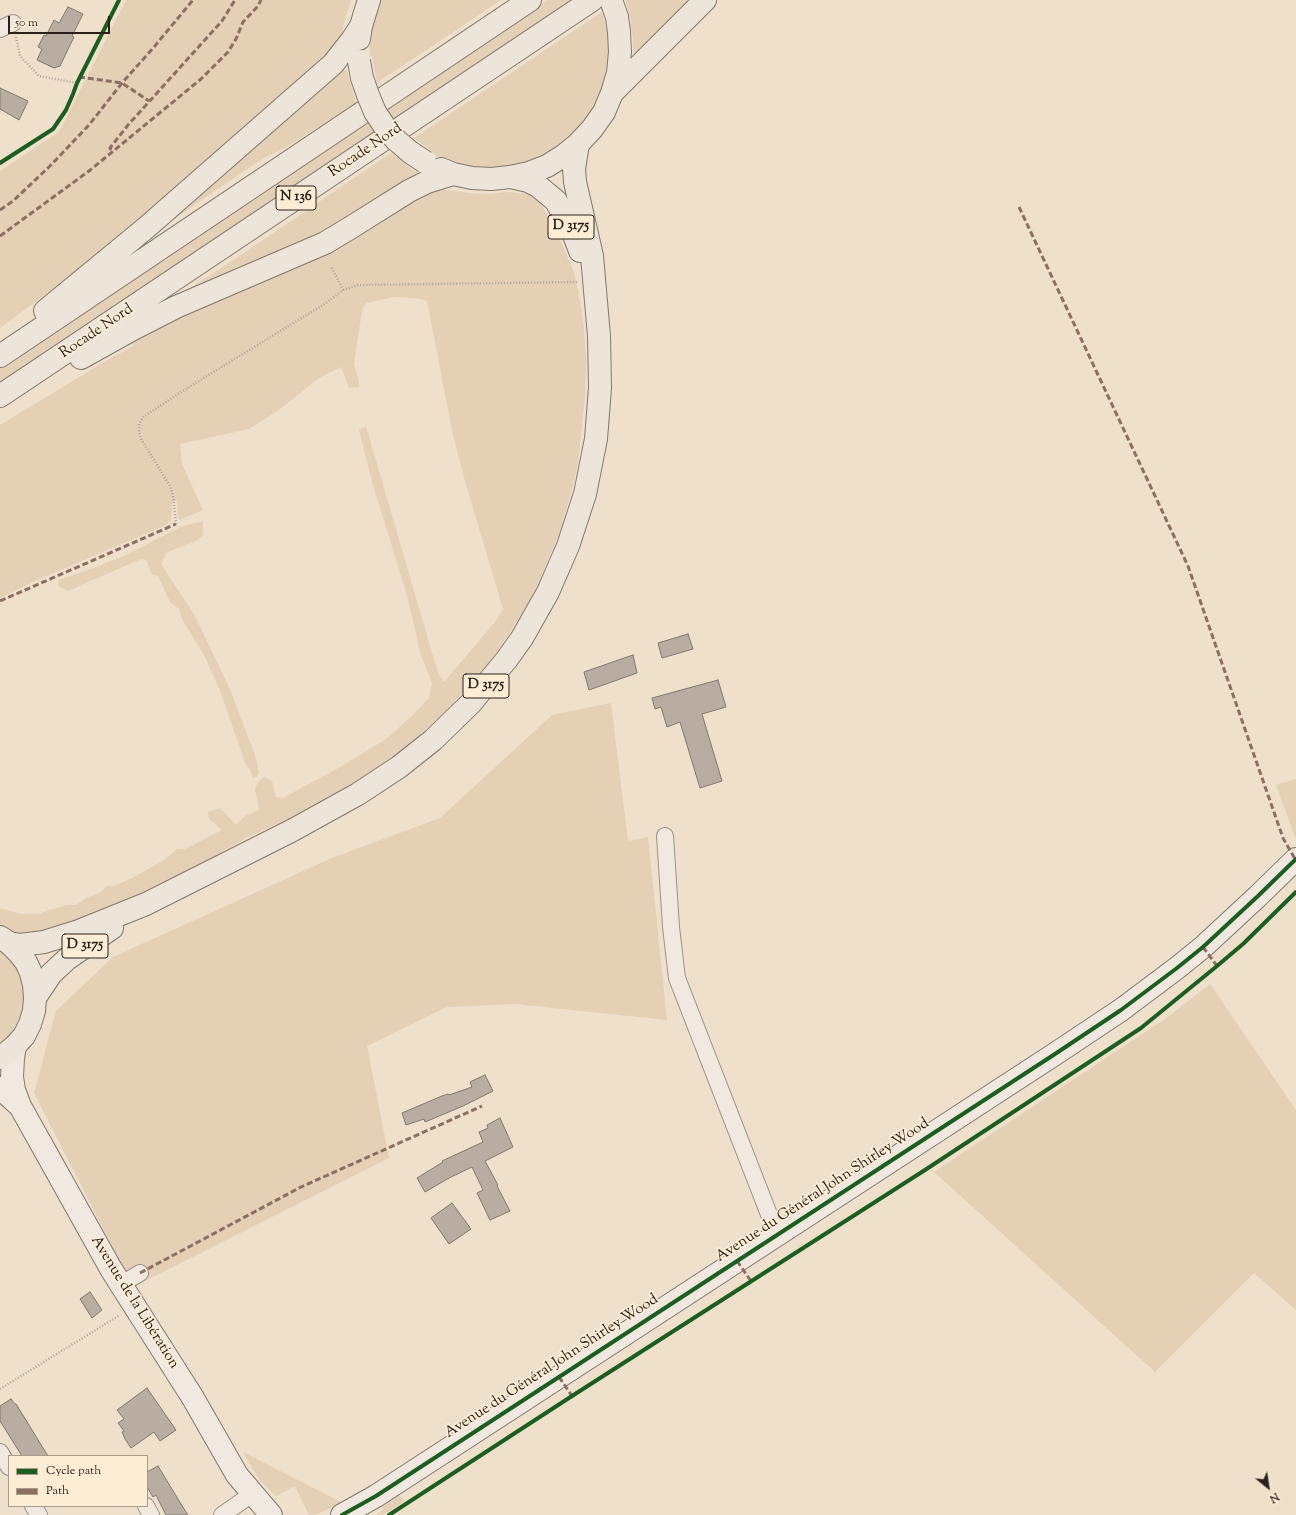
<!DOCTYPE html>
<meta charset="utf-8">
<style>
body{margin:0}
#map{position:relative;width:1296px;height:1515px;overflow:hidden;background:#efe0cc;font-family:"Sorts Mill Goudy",serif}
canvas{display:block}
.legend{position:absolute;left:8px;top:1455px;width:140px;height:52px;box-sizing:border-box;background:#feedd5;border:1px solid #aa9b8a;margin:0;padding:5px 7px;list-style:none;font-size:12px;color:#2b201a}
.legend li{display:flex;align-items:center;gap:8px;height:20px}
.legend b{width:20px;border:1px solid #aa9b8a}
.north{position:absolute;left:1248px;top:1467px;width:40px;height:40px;-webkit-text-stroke:3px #feedd5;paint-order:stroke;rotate:150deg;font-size:11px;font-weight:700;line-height:16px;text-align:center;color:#2b201a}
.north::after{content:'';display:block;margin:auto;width:14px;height:18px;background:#2b201a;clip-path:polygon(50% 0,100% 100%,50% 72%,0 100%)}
.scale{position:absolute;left:8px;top:16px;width:102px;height:18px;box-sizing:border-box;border:2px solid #2b201a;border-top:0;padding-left:5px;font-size:12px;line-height:14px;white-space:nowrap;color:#2b201a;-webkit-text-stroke:3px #feedd5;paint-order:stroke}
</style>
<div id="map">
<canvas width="1296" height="1515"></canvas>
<ul class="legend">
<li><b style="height:5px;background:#1b5e20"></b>Cycle path</li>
<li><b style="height:5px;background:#8d6e63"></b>Path</li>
</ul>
<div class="north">N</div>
<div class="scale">50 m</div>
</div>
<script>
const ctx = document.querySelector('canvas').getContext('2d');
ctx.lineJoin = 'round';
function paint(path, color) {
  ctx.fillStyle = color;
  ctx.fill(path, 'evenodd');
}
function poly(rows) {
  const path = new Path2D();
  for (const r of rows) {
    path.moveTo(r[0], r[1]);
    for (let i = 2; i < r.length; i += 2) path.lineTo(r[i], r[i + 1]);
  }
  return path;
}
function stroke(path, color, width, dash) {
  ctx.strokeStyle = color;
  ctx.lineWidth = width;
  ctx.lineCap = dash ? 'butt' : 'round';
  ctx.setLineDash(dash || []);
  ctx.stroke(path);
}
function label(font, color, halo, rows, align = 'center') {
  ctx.font = font + ' "Sorts Mill Goudy",serif';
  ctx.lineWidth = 3.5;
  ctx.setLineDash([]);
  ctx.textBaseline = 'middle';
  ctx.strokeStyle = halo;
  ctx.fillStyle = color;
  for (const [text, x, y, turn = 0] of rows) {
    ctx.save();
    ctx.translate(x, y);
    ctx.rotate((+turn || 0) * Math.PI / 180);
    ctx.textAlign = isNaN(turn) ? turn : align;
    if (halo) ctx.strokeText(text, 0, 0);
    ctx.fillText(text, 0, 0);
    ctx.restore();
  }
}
const green = poly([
 [126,0,351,0,343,26,343,34,330,53,149,214,54,288,0,328,0,171,59,132],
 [380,0,501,0,377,83,372,56,370,56,370,45,373,19],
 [548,0,574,0,0,385,0,367],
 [625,0,695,0,634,56,633,39,630,24,632,23],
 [602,12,608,32,609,46,608,64,605,82,598,100,588,116,574,133,555,148,526,162,503,168,483,168,460,165,445,161,435,155,435,154,414,138],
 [343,68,347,71,356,103,290,145,259,161,158,230],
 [391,153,413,170,417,172,419,176,356,218,164,302,190,288,232,261],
 [438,189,468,193,485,194,507,192,531,194,540,203,554,226,574,272,580,300,584,327,586,360,585,396,578,463,573,486,560,531,540,579,528,604,499,649,488,664,444,713,406,747,367,775,291,818,246,838,193,868,172,877,129,899,33,937,13,933,0,925,0,908,21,914,39,914,46,911,68,905,76,905,86,898,101,892,107,886,114,886,132,878,164,860,177,849,185,849,220,831,221,829,209,819,208,812,220,808,236,825,245,816,259,810,255,789,258,782,264,777,272,781,276,797,283,798,342,766,386,739,412,716,429,698,432,683,421,656,407,595,372,482,359,430,366,426,433,656,439,675,444,682,495,622,503,609,465,481,453,435,427,301,422,299,395,297,366,303,362,310,354,364,359,382,359,387,349,388,341,367,319,378,279,410,249,429,180,444,182,464,203,510,180,520,178,517,177,501,172,502,171,521,164,526,35,581,0,598,0,425,104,362,133,346,131,340,170,320,333,249,428,193],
 [203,521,203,535,198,540,166,553,161,564,194,614,229,687,255,755,259,772,257,777,253,778,250,770,245,763,221,693,205,657,182,619,179,609,170,602,158,576,152,574,146,560,141,559,68,591,58,586,59,580,94,568,130,553,174,530,186,525],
 [611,703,628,841,648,837,667,1020,515,1004,447,1007,367,1046,389,1158,137,1285,119,1260,34,1093,56,1011,113,957,332,858,440,818,552,715],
 [1296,779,1296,836,1295,837,1276,785],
 [0,949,9,958,16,966,21,976,25,997,24,1007,17,1027,0,1047],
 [1210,984,1296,1110,1296,1310,1254,1273,1155,1372,934,1172,1168,1017],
 [243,1452,339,1501,343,1502,315,1515,309,1515,295,1486,276,1496,260,1481],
 [396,1491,405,1501,383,1515,376,1515,383,1510,382,1508]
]);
const building = poly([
 [68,7,83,14,72,36,74,37,60,66,54,68,37,60,42,49,38,47,44,35,46,36,54,20,59,23,68,7],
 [0,88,28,101,19,120,0,109,0,88],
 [688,634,693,649,662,658,658,643,688,634],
 [633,655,637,673,589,690,584,672,633,655],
 [718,680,726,707,702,714,722,781,700,788,680,722,667,727,661,707,655,709,652,698,718,680],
 [485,1075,493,1091,463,1106,425,1122,424,1119,406,1125,402,1113,442,1096,448,1094,449,1095,472,1087,470,1082,485,1075],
 [500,1118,513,1147,485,1161,498,1185,497,1186,510,1211,490,1220,477,1193,483,1190,472,1167,449,1178,425,1192,417,1178,443,1162,442,1161,483,1142,479,1132,488,1128,487,1125,500,1118],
 [452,1203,471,1229,449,1244,431,1218,452,1203],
 [90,1292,102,1310,92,1318,80,1299,90,1292],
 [147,1388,176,1430,160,1441,154,1432,131,1448,125,1439,122,1432,124,1431,118,1423,124,1419,117,1410,147,1388],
 [11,1399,15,1404,16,1404,48,1456,22,1456,0,1421,0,1406,11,1399],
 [158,1466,181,1504,188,1515,166,1515,156,1495,153,1497,147,1487,147,1472,158,1466]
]);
const path = poly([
 [16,37,20,56,39,76,77,83],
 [343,290,358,285,577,282],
 [176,524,173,495,170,486,141,439,139,432,139,424,143,417,189,387,326,303,343,290,331,266],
 [0,1389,120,1315]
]);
const street = poly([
 [0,29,13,23],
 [665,836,671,927,677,978,777,1235],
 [120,1285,140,1273],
 [0,1452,9,1467],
 [33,1506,39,1515],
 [146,1506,151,1515],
 [222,1515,252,1494]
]);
const secondary = poly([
 [15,1046,13,1058,12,1077,14,1090,20,1106],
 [0,1088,20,1106,111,1269,193,1398,237,1475,271,1515],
 [342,1515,376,1496,559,1377,1055,1054,1121,1010,1177,968,1203,947,1258,896,1296,859]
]);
const primary = poly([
 [0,937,9,943,18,952,26,962,31,973,34,985,35,998,34,1011,30,1024,24,1036,15,1046,0,1058]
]);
const highway = poly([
 [359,39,361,26,369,0],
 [613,92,705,0],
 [441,169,453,174,472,178,491,179,510,177,529,173,547,166,563,156,578,144,592,129,604,112,612,93,618,73,620,52,619,32,617,17,611,0],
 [511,177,528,181,538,186,556,201,574,235,580,251],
 [45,311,147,227,309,85,333,64,352,40,361,26],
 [0,356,530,0],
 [81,358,135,328,176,307,325,243,350,228,409,191,427,182,453,174],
 [0,396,592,0],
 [9,943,20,945,44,942,79,931,146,904,293,830,358,794,399,767,433,740,471,703,507,659,522,638,548,592,568,546,585,494,596,439,600,388,599,336,592,256,575,182,574,169,578,144],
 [35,998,51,974,67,959,112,928]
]);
const highwayBridge = poly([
 [359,61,362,78,368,95,375,112,385,127,396,140,410,152,425,162]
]);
const quiet = poly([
 [79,77,122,83,149,101],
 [111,150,110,148,128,125,222,21,235,0],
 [1019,207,1188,566,1283,838,1295,859],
 [0,210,13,201,50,166,89,125,122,83,154,47,193,0],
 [0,236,89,171,201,79,228,52,236,39,243,22,258,6,261,0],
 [0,601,176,524],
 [1203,947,1217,966],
 [737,1261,751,1281],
 [140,1273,301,1187,482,1106],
 [559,1377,572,1396]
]);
const cycleway = poly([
 [0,163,53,129,66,110,73,94,77,83,119,0],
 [342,1515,376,1496,559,1377,1055,1054,1121,1010,1177,968,1203,947,1258,896,1296,859],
 [389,1515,572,1396,925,1170,1141,1028,1217,966,1243,944,1296,892]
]);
const shields = [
 [296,198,40],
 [571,227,46],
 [486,686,46],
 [85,946,46]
];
const shieldNames = [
 ["N 136",296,198],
 ["D 3175",571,227],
 ["D 3175",486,686],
 ["D 3175",85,946]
];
const streetNames = [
 ["Rocade Nord",366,151,-34],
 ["Rocade Nord",97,332,-34],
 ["Avenue du Général John Shirley Wood",823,1191,-33],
 ["Avenue de la Libération",134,1303,58],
 ["Avenue du Général John Shirley Wood",552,1367,-33]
];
paint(green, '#e3d0b5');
paint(building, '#b8ada0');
stroke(building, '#80786d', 1);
stroke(street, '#9b9186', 18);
stroke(secondary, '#80786d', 24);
stroke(primary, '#80786d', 24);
stroke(highway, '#80786d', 24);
stroke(path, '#aca49c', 2.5, [1, 2]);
stroke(street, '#f1e9df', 16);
stroke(secondary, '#f1e9df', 22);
stroke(primary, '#eee5da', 22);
stroke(highway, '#eee5da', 22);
stroke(highwayBridge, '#80786d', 24, []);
stroke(highwayBridge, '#eee5da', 22);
stroke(quiet, '#8d6e63', 3, [6, 3]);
stroke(cycleway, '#1b5e20', 4);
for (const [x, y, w] of shields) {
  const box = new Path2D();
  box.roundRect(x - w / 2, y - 12, w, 24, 3);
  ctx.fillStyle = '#feedd5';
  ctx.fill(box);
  stroke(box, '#2b201a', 1);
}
label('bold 14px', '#2b201a', null, shieldNames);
label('15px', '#2b201a', '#feedd5', streetNames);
</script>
